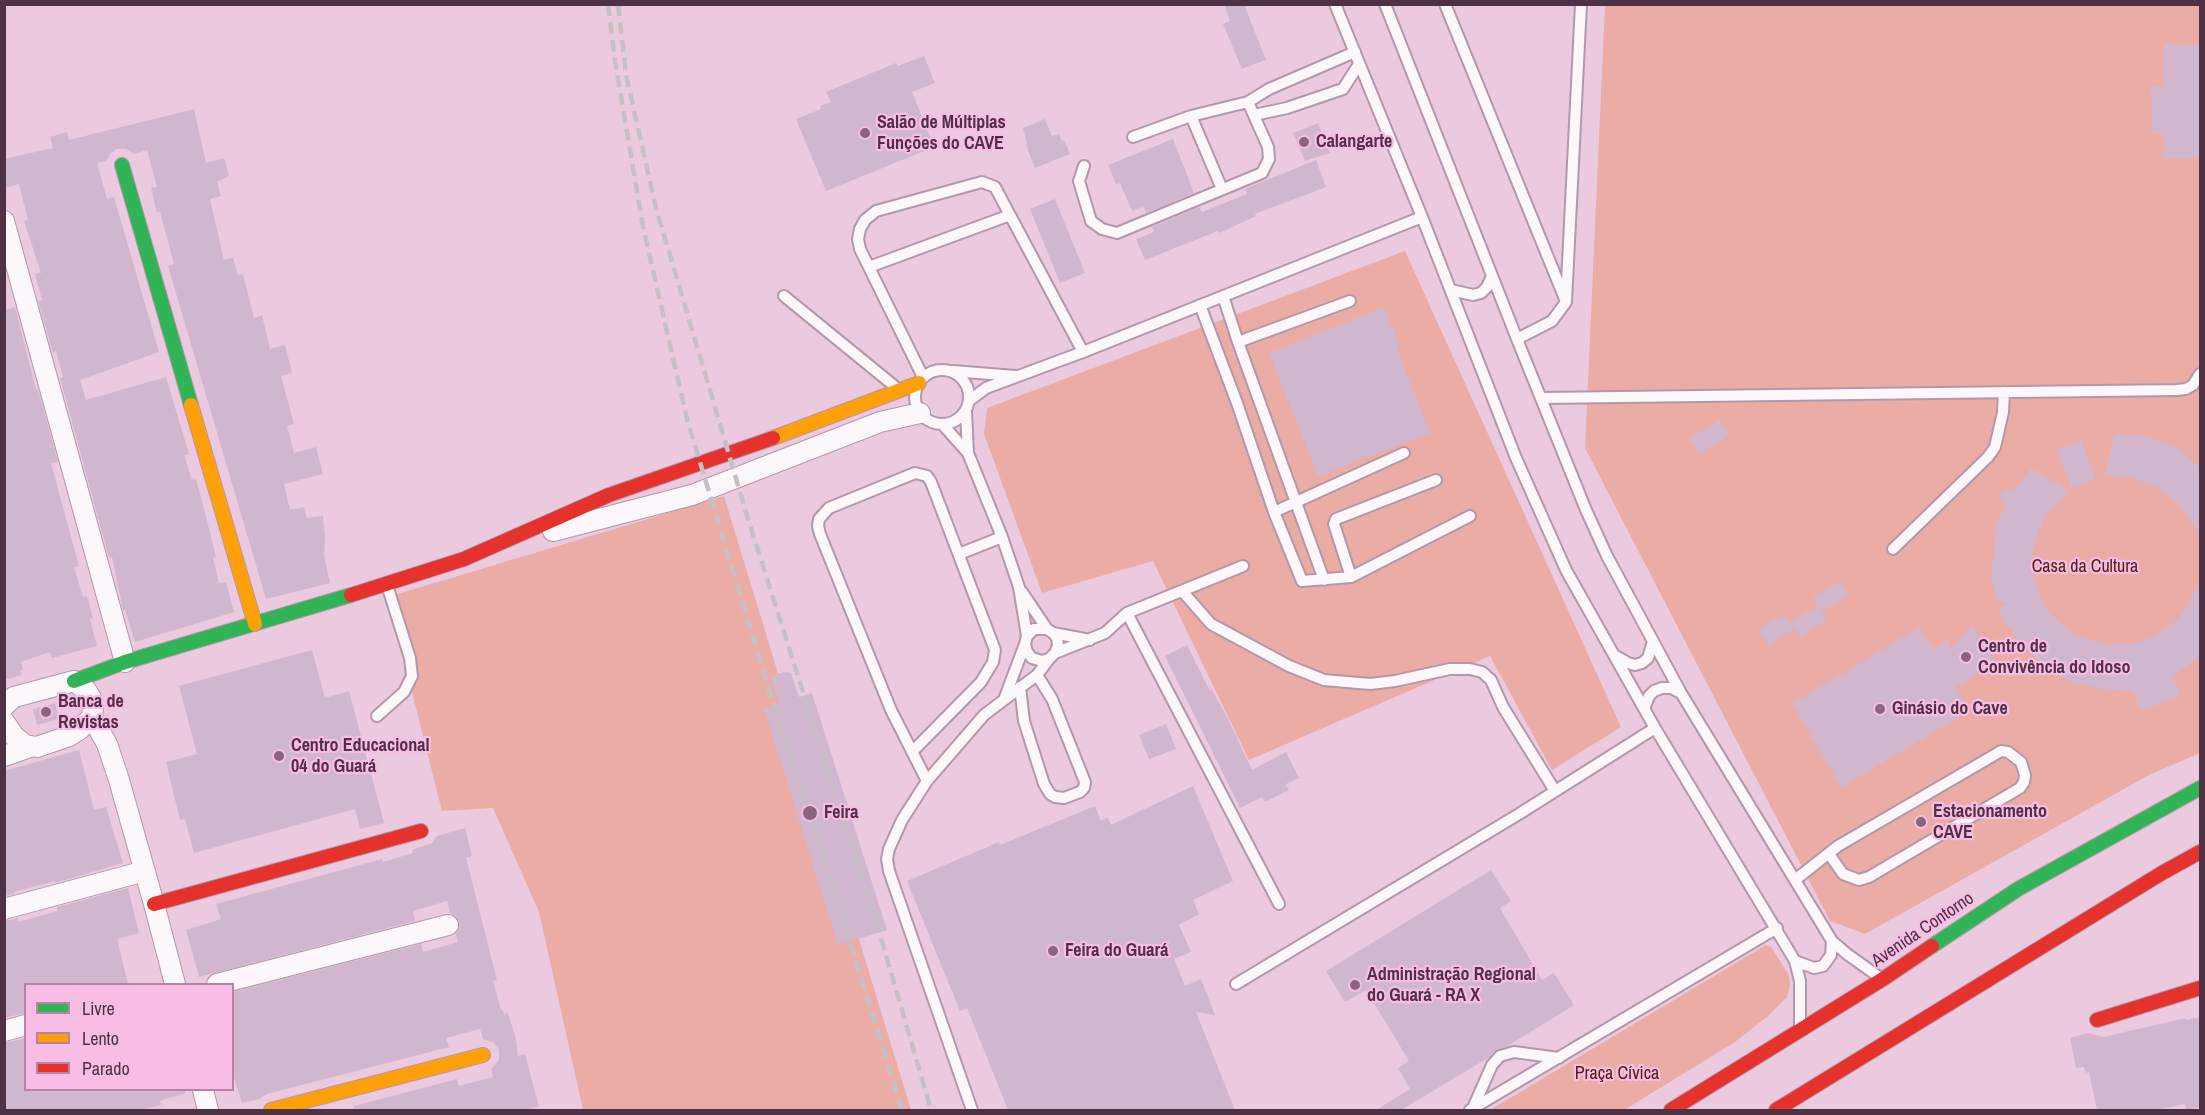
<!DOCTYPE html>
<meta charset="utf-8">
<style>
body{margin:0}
#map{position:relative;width:2205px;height:1115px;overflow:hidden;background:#ebcae0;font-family:"Archivo Narrow",sans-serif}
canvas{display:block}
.frame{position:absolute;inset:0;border:6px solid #4f3145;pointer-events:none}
.legend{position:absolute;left:24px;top:983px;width:210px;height:108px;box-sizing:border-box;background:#f9bce4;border:2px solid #b584a4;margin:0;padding:8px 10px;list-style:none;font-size:18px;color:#4f3145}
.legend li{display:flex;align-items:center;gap:12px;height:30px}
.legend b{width:30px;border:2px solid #b584a4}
</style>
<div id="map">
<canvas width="2205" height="1115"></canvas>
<div class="frame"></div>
<ul class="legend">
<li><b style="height:8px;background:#30b455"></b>Livre</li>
<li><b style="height:8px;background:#ff9f0a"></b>Lento</li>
<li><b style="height:8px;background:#e5322d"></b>Parado</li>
</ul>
</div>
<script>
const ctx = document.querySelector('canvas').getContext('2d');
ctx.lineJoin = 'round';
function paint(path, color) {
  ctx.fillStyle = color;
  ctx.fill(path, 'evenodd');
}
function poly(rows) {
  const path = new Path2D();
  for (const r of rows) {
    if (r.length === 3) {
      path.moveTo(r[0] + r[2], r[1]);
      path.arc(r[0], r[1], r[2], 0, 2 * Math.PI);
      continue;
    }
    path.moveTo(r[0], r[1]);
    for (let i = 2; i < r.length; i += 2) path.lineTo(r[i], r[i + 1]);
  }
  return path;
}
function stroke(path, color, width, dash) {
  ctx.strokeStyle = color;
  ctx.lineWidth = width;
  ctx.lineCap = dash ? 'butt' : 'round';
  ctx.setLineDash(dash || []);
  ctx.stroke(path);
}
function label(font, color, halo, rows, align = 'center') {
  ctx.font = font + ' "Archivo Narrow",sans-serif';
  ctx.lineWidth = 4.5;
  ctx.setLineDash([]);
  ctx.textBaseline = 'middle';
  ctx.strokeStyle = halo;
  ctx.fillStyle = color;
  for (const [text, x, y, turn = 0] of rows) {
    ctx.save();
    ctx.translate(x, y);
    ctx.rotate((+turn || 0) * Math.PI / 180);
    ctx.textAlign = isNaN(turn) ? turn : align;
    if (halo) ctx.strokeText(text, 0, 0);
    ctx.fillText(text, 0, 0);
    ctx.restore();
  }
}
const green = poly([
 [1605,5,2200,5,2200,753,2149,775,1865,934,1830,921,1585,448],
 [1405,251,1621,727,1552,770,1490,656,1249,760,1153,561,1042,593,984,434,987,408],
 [724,496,911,1110,583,1110,539,912,493,808,442,811,388,597],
 [1766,945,1771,947,1789,975,1790,985,1787,997,1768,1016,1735,1042,1624,1110,1490,1110]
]);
const building = poly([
 [1224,4,1244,4,1266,60,1242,69,1223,24,1230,21],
 [2164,44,2200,44,2200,158,2164,158,2164,134,2152,134,2151,86,2164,86],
 [924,56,935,83,912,92,934,147,826,191,796,119,821,109,820,106,831,102,826,92,896,63,898,66],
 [194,109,206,163,224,158,229,176,217,182,221,196,210,199,224,260,233,257,238,275,243,274,254,318,262,315,270,349,285,345,292,373,281,376,294,424,287,426,294,453,316,447,323,474,284,484,290,510,304,507,307,518,323,516,325,538,324,556,330,583,266,599,168,266,174,264,160,212,157,213,151,188,157,187,147,150,134,154,126,149,117,149,110,154,106,161,97,163,107,199,114,197,159,352,80,380,86,400,166,377,189,454,184,455,192,480,196,479,203,505,216,557,213,558,219,583,226,582,234,612,135,642,125,610,123,610,112,557,109,558,60,378,63,377,56,351,53,353,38,301,42,300,35,274,41,273,24,221,28,220,19,184,4,188,4,159,53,148,50,137,67,132,69,140],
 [1045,119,1052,136,1059,134,1062,141,1064,140,1070,154,1035,168,1026,145,1027,144,1023,128],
 [1318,123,1330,153,1305,161,1293,133],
 [1173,139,1194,193,1146,213,1143,207,1132,211,1120,183,1116,184,1108,165],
 [1316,160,1326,187,1255,214,1256,216,1219,233,1218,231,1145,260,1136,239,1154,232,1152,227,1199,207,1202,212,1247,194,1245,189],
 [1055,199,1085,273,1060,283,1030,209],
 [15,307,36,390,38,389,58,462,51,463,79,566,74,567,83,597,87,596,93,618,90,619,97,646,52,658,50,652,21,662,23,670,20,671,22,675,4,680,4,310],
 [1384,307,1400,347,1397,349,1430,433,1318,476,1269,353],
 [1720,420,1730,435,1700,454,1690,438],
 [2114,434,2151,437,2180,450,2200,468,2200,534,2180,506,2169,495,2156,486,2127,477,2105,476],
 [2081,441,2096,478,2072,489,2056,450],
 [2031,468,2069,491,2046,514,2034,543,2032,558,2037,589,2043,603,2052,616,2076,636,2106,645,2136,643,2151,638,2177,620,2186,608,2200,581,2200,655,2173,677,2180,696,2141,711,2133,691,2102,689,2073,683,2045,667,2022,645,2010,628,2003,621,1999,608,2007,603,1998,602,1991,580,1996,525,2005,507,1998,494,2006,489,2014,490],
 [1840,581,1849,595,1822,612,1813,597],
 [1818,606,1826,620,1800,637,1790,622],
 [1785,614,1794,629,1768,645,1758,630],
 [1972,625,1996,662,1956,687,1970,710,1842,787,1792,704,1920,627,1933,649,1949,639,1949,651],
 [1187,645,1210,691,1212,690,1229,721,1252,770,1286,752,1299,778,1286,784,1289,790,1265,802,1262,797,1240,808,1165,656],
 [312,650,325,698,349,691,384,823,360,829,355,809,194,853,185,819,180,820,166,762,197,754,179,686],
 [785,672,791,673,799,697,812,693,887,930,838,945,764,708,779,704,771,679,777,674],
 [55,703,59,719,37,725,33,709],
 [1166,724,1176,749,1149,759,1139,735],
 [79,750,94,810,106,807,123,863,55,883,55,881,14,892,14,894,4,896,4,771],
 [1193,786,1233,881,1193,900,1199,914,1179,925,1191,952,1174,959,1185,986,1201,979,1215,1015,1196,1012,1235,1110,1008,1110,967,1008,960,1011,907,881,999,842,1000,845,1095,806,1101,821,1108,817,1111,825],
 [465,828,472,856,466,858,497,980,493,981,501,1010,502,1009,504,1014,508,1013,516,1039,518,1056,525,1054,539,1107,531,1108,532,1110,354,1110,354,1106,457,1079,459,1086,493,1077,491,1069,499,1060,499,1050,494,1043,483,1039,480,1029,446,1038,449,1047,267,1094,259,1099,242,1103,232,1072,232,992,421,944,423,952,458,942,456,934,459,929,459,921,456,916,450,913,447,901,413,911,415,921,199,977,186,930,221,919,216,904,382,859,383,862,413,853,412,850,432,843,437,836],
 [1491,870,1511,901,1500,908,1542,980,1554,973,1574,1005,1506,1047,1497,1049,1488,1058,1401,1110,1376,1110,1410,1089,1398,1068,1409,1061,1366,990,1345,1002,1326,971],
 [128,888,139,933,117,939,128,984,26,984,26,1013,4,1018,4,921,18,918,18,922,58,911,57,907],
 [2200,1017,2200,1107,2186,1110,2185,1104,2156,1110,2097,1110,2089,1072,2086,1073,2084,1067,2076,1068,2070,1038,2088,1033,2103,1037,2186,1018,2186,1020],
 [26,1038,26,1089,185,1089,185,1093,160,1101,161,1105,140,1110,4,1110,4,1043]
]);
const lane = poly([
 [1335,4,1422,217,1516,458,1566,570,1655,728,1795,961,1800,981,1800,1027],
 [1385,4,1517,339,1586,510,1607,556,1681,693,1832,941,1847,954,1882,979],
 [1445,4,1565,299],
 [1248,102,1269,89,1355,52],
 [1254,115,1287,108,1343,89,1359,64],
 [1191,116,1222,189],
 [1084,166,1079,181,1091,221,1102,229,1117,233,1262,173,1269,159,1268,147,1248,102,1191,116,1133,137],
 [869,267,1010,215],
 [1451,290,1473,295,1481,293,1487,287,1492,276],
 [784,296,898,389],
 [1223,296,1238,342,1324,580],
 [1200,305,1237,403,1274,512,1302,581,1351,577,1470,516],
 [1517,339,1552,321,1566,302,1581,4],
 [1238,342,1350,301],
 [942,397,27],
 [953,371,1015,376],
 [923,377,860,249,858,239,860,229,865,220,876,211,982,182,995,187,1083,352],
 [1541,398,2177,390,2186,389,2193,385,2200,374],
 [970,400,986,388,1083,352,1422,217],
 [966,411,968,453],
 [943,425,968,453,1002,537,1019,587,1027,636],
 [1274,512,1404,453],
 [1893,549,1988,457,1995,447,2003,412,2004,392],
 [959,554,1002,537],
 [1351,577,1334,524,1336,519,1436,480],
 [1022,592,1047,629],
 [1183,592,1211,624,1289,666,1324,680,1370,684,1395,681,1450,669,1470,669,1482,672,1491,680,1503,707,1555,791],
 [1127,613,1279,904],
 [1053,633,1057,638,1058,646,1055,653,1049,659,1042,661,1032,658,1027,652,1025,644,1027,636,1034,629,1047,629,1053,633,1090,640],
 [1055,653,1105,633,1127,613,1243,566],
 [1616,656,1628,663,1635,665,1642,663,1648,658,1653,641],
 [1020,687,1024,721,1044,784,1050,794,1055,797,1064,798,1080,792,1084,788,1085,782,1052,699,1037,675],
 [1005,697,1025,644],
 [1644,709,1649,696,1654,691,1662,688,1671,688,1681,693],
 [377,716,404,692,412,676,410,658,387,585],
 [912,752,981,682,993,662,995,650,931,482,927,476,915,473,829,508,819,519,818,526,820,534,891,710,927,781],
 [1795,880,1838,846,1996,754,2001,751,2008,752,2021,762,2025,775,2024,782,2020,788,1869,877,1859,880,1843,874,1829,854],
 [1795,961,1814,968,1823,966,1831,955,1832,941],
 [1236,984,1519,814,1655,728],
 [1473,1108,1492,1065,1500,1056,1514,1052,1559,1058],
 [972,1110,889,871,887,859,889,849,902,820,927,781,984,715,1037,675,1049,659],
 [1470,1110,1777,928]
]);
const street = poly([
 [4,221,125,662],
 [553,531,692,495,880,422,920,413],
 [4,706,14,697,74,681,86,690,91,698,93,708,92,717,80,729,69,736,37,747,25,745,14,736,4,721],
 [92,717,107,744,119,780,154,904,175,984],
 [4,756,30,747],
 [4,909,145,871],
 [217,984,448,925],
 [4,1031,26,1025],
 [203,1090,208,1110]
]);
const fast = poly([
 [122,165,191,405],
 [74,681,125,662,351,595],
 [1932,946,2018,889,2200,788]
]);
const slow = poly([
 [191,405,255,624],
 [773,438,919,383],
 [271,1110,483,1055]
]);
const jam = poly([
 [351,595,464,559,609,495,773,438],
 [154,904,421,831],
 [2097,1020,2200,988],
 [1671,1110,1883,979,1932,946],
 [1776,1110,2162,873,2200,852]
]);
const rail = poly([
 [608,4,615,61,643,227,687,419,773,703,810,813,902,1110],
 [618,4,626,75,656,208,748,519,879,931,931,1110]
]);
const markers = [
 [865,133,6,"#86677b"],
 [1304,142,6,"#86677b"],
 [1966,657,6,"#86677b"],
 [1880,709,6,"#86677b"],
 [46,712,6,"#86677b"],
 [279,756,6,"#86677b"],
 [810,813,8,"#86677b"],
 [1921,822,6,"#86677b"],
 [1053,951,6,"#86677b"],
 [1355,985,6,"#86677b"]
];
const poiNames = [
 ["Salão de Múltiplas",877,123],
 ["Funções do CAVE",877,144],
 ["Calangarte",1316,142],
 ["Centro de",1978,647],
 ["Convivência do Idoso",1978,668],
 ["Banca de",58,702],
 ["Revistas",58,723],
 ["Ginásio do Cave",1892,709],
 ["Centro Educacional",291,746],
 ["04 do Guará",291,767],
 ["Estacionamento",1933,812],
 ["CAVE",1933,833],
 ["Feira",824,813],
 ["Feira do Guará",1065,951],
 ["Administração Regional",1367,975],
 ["do Guará - RA X",1367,996]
];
const parkNames = [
 ["Casa da Cultura",2085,567],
 ["Praça Cívica",1617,1074]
];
const streetNames = [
 ["Avenida Contorno",1923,930,-34]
];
paint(green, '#ebaca6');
paint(building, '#d0b7ce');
stroke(lane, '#b397ab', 14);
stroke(street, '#b397ab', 22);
stroke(fast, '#b397ab', 16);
stroke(slow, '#b397ab', 16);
stroke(jam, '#b397ab', 16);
stroke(lane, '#fcf7fa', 10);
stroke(street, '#fcf7fa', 20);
stroke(fast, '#30b455', 14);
stroke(slow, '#ff9f0a', 14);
stroke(jam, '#e5322d', 14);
stroke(rail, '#c8bfc5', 4.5, [12, 6]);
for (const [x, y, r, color] of markers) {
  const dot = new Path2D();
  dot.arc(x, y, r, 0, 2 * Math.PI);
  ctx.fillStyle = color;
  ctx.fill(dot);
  stroke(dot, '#f9bce4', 2);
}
label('bold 18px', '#4f3145', '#f9bce4', poiNames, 'left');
label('18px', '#502110', '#f9bce4', parkNames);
label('18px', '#4f3145', '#f9bce4', streetNames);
</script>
